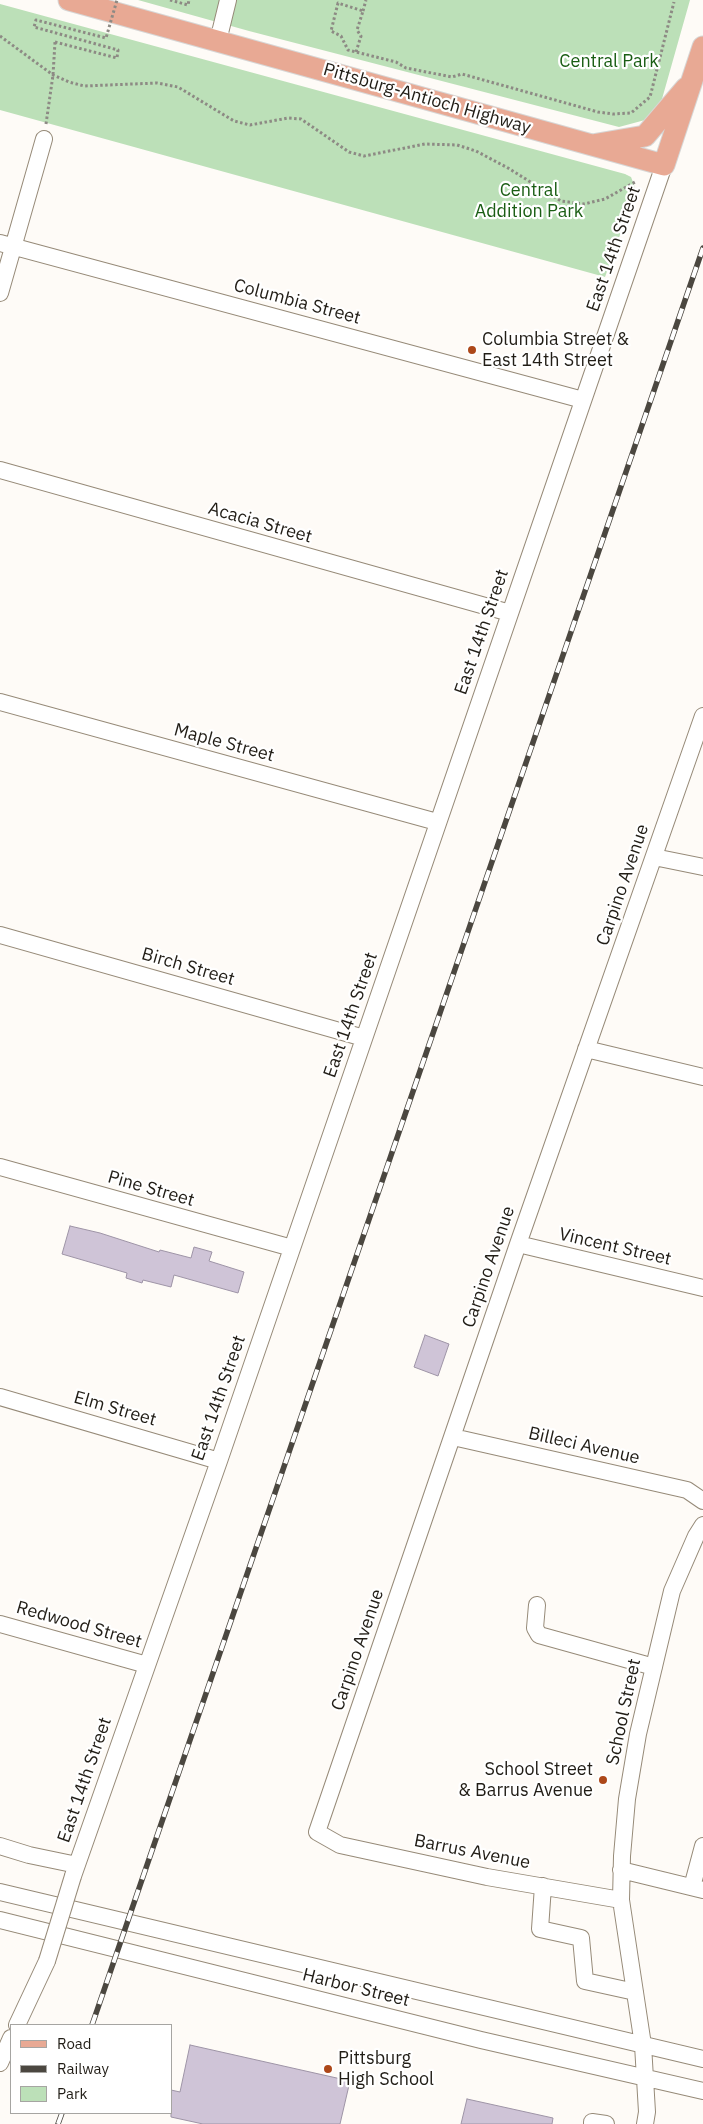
<!DOCTYPE html>
<style>
body{margin:0}
#map{position:relative;width:703px;height:2124px;overflow:hidden;background:#fefbf7;font-family:"IBM Plex Sans",sans-serif}
canvas{display:block}
.legend{position:absolute;left:10px;top:2024px;width:162px;height:90px;box-sizing:border-box;background:#fff;border:1px solid #a6a5a2;margin:0;padding:6px 9px;list-style:none;font-size:15px;color:#211d16}
.legend li{display:flex;align-items:center;gap:10px;height:25px}
.legend b{width:25px;border:1px solid #a6a5a2}
</style>
<div id="map">
<canvas width="703" height="2124"></canvas>
<ul class="legend">
<li><b style="height:6px;background:#e8a994"></b>Road</li>
<li><b style="height:6px;background:#4b4740"></b>Railway</li>
<li><b style="height:14px;background:#bce0b8"></b>Park</li>
</ul>
</div>
<script>
const ctx = document.querySelector('canvas').getContext('2d');
ctx.lineJoin = 'round';
function paint(path, color) {
  ctx.fillStyle = color;
  ctx.fill(path, 'evenodd');
}
function poly(rows) {
  const path = new Path2D();
  for (const r of rows) {
    path.moveTo(r[0], r[1]);
    for (let i = 2; i < r.length; i += 2) path.lineTo(r[i], r[i + 1]);
  }
  return path;
}
function stroke(path, color, width, dash) {
  ctx.strokeStyle = color;
  ctx.lineWidth = width;
  ctx.lineCap = dash ? 'butt' : 'round';
  ctx.setLineDash(dash || []);
  ctx.stroke(path);
}
function label(font, color, halo, rows, align = 'center') {
  ctx.font = font + ' "IBM Plex Sans",sans-serif';
  ctx.lineWidth = 4.5;
  ctx.setLineDash([]);
  ctx.textBaseline = 'middle';
  ctx.strokeStyle = halo;
  ctx.fillStyle = color;
  for (const [text, x, y, turn = 0] of rows) {
    ctx.save();
    ctx.translate(x, y);
    ctx.rotate((+turn || 0) * Math.PI / 180);
    ctx.textAlign = isNaN(turn) ? turn : align;
    if (halo) ctx.strokeText(text, 0, 0);
    ctx.fillText(text, 0, 0);
    ctx.restore();
  }
}
const green = poly([
 [138,0,690,0,662,99,654,112,645,120,619,127,249,31],
 [0,4,625,174,631,177,636,190,605,277,0,110]
]);
const building = poly([
 [70,1226,100,1233,159,1252,160,1250,191,1258,194,1247,212,1252,209,1261,244,1272,238,1293,174,1275,171,1287,143,1280,142,1283,126,1278,127,1273,62,1254,70,1226],
 [425,1335,449,1344,438,1376,414,1367,425,1335],
 [190,2045,350,2081,340,2124,203,2124,171,2117,171,2090,180,2092,190,2045],
 [467,2099,553,2118,552,2124,461,2124,467,2099]
]);
const path = poly([
 [170,0,188,5,189,0],
 [363,11,366,0],
 [0,36,53,75,69,82,84,86,157,83,178,87,234,121,250,125,288,118,301,119,349,152,364,156,425,144,457,145,476,151,508,168,561,201,584,204,605,199,635,182],
 [356,52,361,36,357,30,363,11,338,3,331,31,341,36,348,50,396,62,406,68,452,77,462,74,598,112,613,114,631,113,650,97,674,2],
 [46,124,53,75,55,42]
]);
const minor = poly([
 [218,41,228,0],
 [0,243,583,400],
 [0,293,44,139],
 [0,470,510,613],
 [0,702,437,822],
 [654,857,703,867],
 [0,935,364,1038],
 [586,1049,703,1077],
 [0,1167,292,1248],
 [518,1244,703,1288],
 [0,1397,219,1461],
 [453,1437,687,1490,703,1501],
 [537,1605,535,1628,539,1635,654,1667],
 [0,1624,147,1665],
 [0,1846,29,1855,77,1865],
 [621,1870,703,1890],
 [73,1876,219,1461,664,165],
 [543,1886,540,1929,581,1938,585,1981,635,1992],
 [692,1887,703,1846],
 [0,1892,703,2059],
 [621,1900,487,1877,340,1845,317,1832,518,1244,703,716],
 [0,1920,481,2040,703,2091],
 [17,2025,47,1961],
 [0,2063,11,2038],
 [592,2124,592,2122,606,2124],
 [645,2124,647,2112,643,2045,621,1900,622,1856,627,1799,638,1734,672,1591,696,1536,703,1525]
]);
const major = poly([
 [69,0,664,165,703,47],
 [592,145,645,136,686,88]
]);
const rail = poly([
 [92,2025,703,248],
 [58,2124,62,2113]
]);
const pathBridge = poly([
 [55,42,117,58,118,50,34,27,36,20,106,38,117,0]
]);
const minorBridge = poly([
 [47,1961,73,1876]
]);
const markers = [
 [472,350,5,"#ad4819"],
 [603,1780,5,"#ad4819"],
 [328,2069,5,"#ad4819"]
];
const parkNames = [
 ["Central Park",609,62],
 ["Central",529,191],
 ["Addition Park",529,212]
];
const streetNames = [
 ["Pittsburg-Antioch Highway",427,99,16],
 ["East 14th Street",614,249,-71],
 ["Columbia Street",297,302,15],
 ["Acacia Street",260,523,16],
 ["East 14th Street",482,632,-71],
 ["Maple Street",224,743,15],
 ["Carpino Avenue",623,885,-71],
 ["Birch Street",188,967,16],
 ["East 14th Street",351,1015,-71],
 ["Pine Street",151,1189,16],
 ["Vincent Street",615,1247,13],
 ["Carpino Avenue",489,1267,-71],
 ["East 14th Street",219,1398,-71],
 ["Elm Street",115,1409,16],
 ["Billeci Avenue",584,1446,13],
 ["Redwood Street",79,1625,16],
 ["Carpino Avenue",358,1650,-71],
 ["School Street",624,1712,-78],
 ["East 14th Street",85,1780,-71],
 ["Barrus Avenue",472,1852,11],
 ["Harbor Street",356,1988,14]
];
const poiNames = [
 ["Columbia Street &",482,340],
 ["East 14th Street",482,361],
 ["School Street",593,1770,"right"],
 ["& Barrus Avenue",593,1791,"right"],
 ["Pittsburg",338,2059],
 ["High School",338,2080]
];
paint(green, '#bce0b8');
paint(building, '#cfc4d7');
stroke(building, '#9e94a6', 1);
stroke(minor, '#968a78', 18);
stroke(major, '#d7d6d5', 23);
stroke(path, '#8d8a84', 3, [2.5, 2.5]);
stroke(minor, '#fff', 16);
stroke(major, '#e8a994', 21);
stroke(rail, '#4b4740', 5.5);
stroke(rail, '#fff', 4, [11]);
stroke(minorBridge, '#968a78', 18, []);
stroke(pathBridge, '#8d8a84', 3, [2.5, 2.5]);
stroke(minorBridge, '#fff', 16);
for (const [x, y, r, color] of markers) {
  const dot = new Path2D();
  dot.arc(x, y, r, 0, 2 * Math.PI);
  ctx.fillStyle = color;
  ctx.fill(dot);
  stroke(dot, '#fff', 2);
}
label('18px', '#195d13', '#fff', parkNames);
label('18px', '#211d16', '#fff', streetNames);
label('18px', '#211d16', '#fff', poiNames, 'left');
</script>
